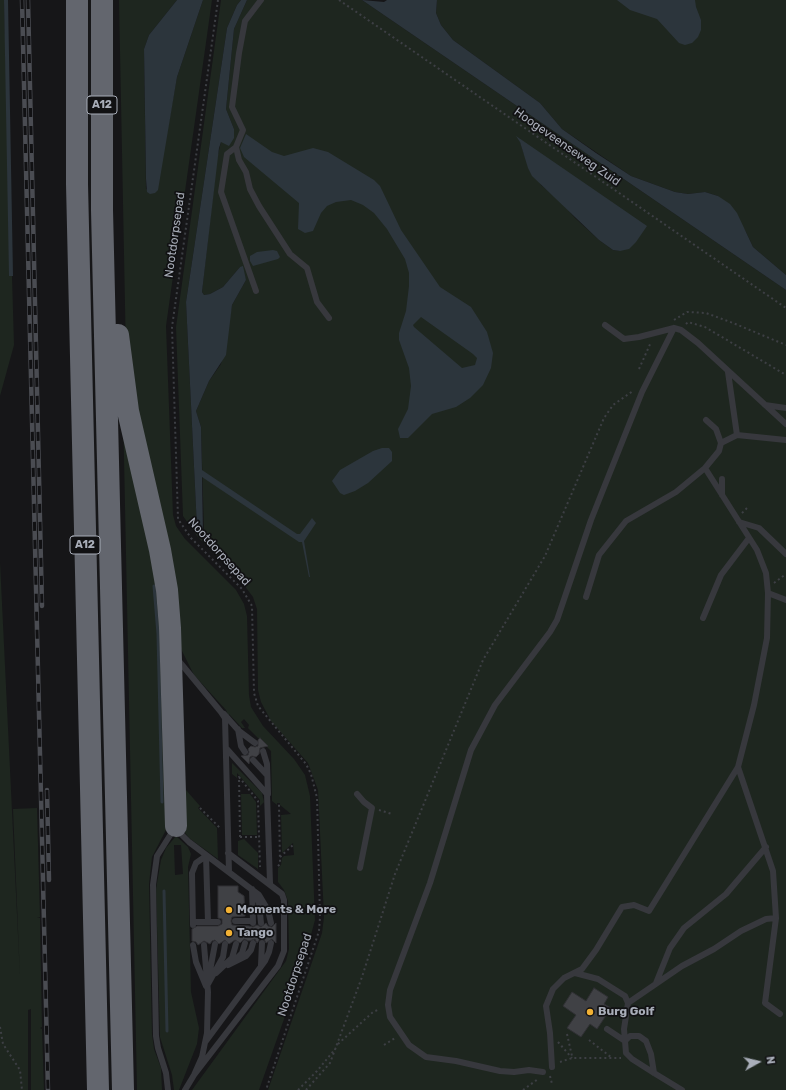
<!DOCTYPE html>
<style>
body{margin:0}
#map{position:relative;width:786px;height:1090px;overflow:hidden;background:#161618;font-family:Rubik,sans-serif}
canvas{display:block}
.north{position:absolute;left:738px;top:1042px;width:40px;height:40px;-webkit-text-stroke:3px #111113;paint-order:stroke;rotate:82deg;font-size:11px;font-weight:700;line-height:16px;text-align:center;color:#a8adb8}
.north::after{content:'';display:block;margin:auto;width:14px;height:18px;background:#a8adb8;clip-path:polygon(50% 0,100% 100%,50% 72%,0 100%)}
</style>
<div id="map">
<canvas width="786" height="1090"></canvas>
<div class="north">N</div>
</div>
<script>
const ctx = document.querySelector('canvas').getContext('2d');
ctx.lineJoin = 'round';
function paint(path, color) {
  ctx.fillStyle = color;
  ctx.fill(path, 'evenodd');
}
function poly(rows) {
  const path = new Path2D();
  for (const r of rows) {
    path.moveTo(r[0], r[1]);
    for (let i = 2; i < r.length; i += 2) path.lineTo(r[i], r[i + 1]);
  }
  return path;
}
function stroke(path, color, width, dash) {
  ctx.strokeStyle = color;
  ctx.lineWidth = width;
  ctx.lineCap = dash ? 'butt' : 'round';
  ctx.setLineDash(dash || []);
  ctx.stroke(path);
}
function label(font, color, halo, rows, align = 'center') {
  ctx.font = font + ' Rubik,sans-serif';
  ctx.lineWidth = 3.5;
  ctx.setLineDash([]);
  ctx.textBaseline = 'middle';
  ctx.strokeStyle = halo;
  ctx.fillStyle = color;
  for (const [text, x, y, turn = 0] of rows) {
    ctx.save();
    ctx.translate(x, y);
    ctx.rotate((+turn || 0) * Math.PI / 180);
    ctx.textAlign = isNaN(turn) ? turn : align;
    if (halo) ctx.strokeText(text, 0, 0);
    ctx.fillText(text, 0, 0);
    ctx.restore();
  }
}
const green = poly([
 [0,0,4,0,14,345,0,396],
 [119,0,177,0,149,35,144,49,146,189,156,192,177,77,203,0,212,0,166,326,173,515,176,526,185,539,236,590,244,604,247,616,249,695,251,707,263,726,294,759,305,775,310,796,315,920,302,968,259,1090,192,1090,286,961,289,949,288,901,284,890,278,882,278,868,281,865,282,858,284,856,294,855,293,843,282,853,281,815,291,814,280,805,280,803,277,803,277,805,272,801,271,751,248,728,249,725,244,719,241,722,245,728,242,728,229,714,229,717,226,710,194,675,179,645,126,356],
 [221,0,241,0,237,5,227,28,186,302,197,528,204,531,201,427,196,411,209,381,221,364,232,305,246,280,240,267,223,287,210,294,204,295,202,292,217,158,221,142,234,129,226,109,234,29,247,0,362,0,786,290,786,1090,268,1090,322,933,324,917,318,790,308,763,271,721,261,702,258,690,257,609,253,597,244,585,197,536,183,516,176,327],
 [519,138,620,251,613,250,599,240,575,218,560,201,541,185,524,154],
 [437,0,786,0,786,275,753,247,746,232,718,196,705,192,688,194,675,192,631,176,562,129,540,103,453,40,441,25,436,13],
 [123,409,159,566,168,826,152,857,149,884,152,1034,154,1049,161,1068,162,1090,137,1090],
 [0,562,20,977,13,809,37,808,40,917,37,917,40,918,42,1027,40,1028,42,1029,44,1090,31,1090,31,1009,28,1010,28,1090,0,1090],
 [232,763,262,793,264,802,260,806,260,800,237,773,237,778,232,774],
 [186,790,200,806,198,808,217,828,218,859,189,838,182,829],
 [241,794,250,794,256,802,257,835,242,835],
 [176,836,188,847,191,854,188,867,191,992,199,1028,197,1044,179,1090,174,1090,172,1075,160,1037,156,889,161,860,166,848],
 [174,845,181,845,183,874,175,875],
 [244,839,258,853,258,869,238,855,238,841]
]);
const water = poly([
 [4,0,8,0,13,276,9,276],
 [177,0,203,0,177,77,158,190,155,193,150,194,147,192,146,179,144,49,149,35],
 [241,0,247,0,234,29,226,109,234,129,234,138,229,146,221,142,219,148,202,292,204,295,210,294,223,287,240,267,243,266,246,280,232,305,226,355,209,381,196,411,201,427,202,470,297,534,300,534,312,518,316,523,304,541,310,577,309,577,302,542,299,542,202,477,203,534,197,528,186,302,227,28,237,5],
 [362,0,384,2,387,0,437,0,436,13,441,25,453,40,540,103,562,129,596,153,631,176,675,192,688,194,705,192,718,196,730,204,737,213,753,247,786,275,786,290],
 [617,0,695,0,696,7,701,20,701,30,698,37,692,43,685,45,679,43,657,19,630,10],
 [246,134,272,152,284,156,313,148,328,152,374,180,380,186,401,230,440,287,471,307,487,332,493,353,491,368,483,385,470,398,456,407,432,414,408,438,400,438,398,429,408,409,411,386,409,368,399,340,399,333,406,311,409,286,409,273,405,259,387,229,374,213,363,205,351,200,336,202,327,206,321,213,313,231,305,233,298,229,299,203,244,157,240,148],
 [421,317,473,354,477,358,475,365,462,368,414,327,413,325],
 [516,136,647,226,636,242,629,249,620,251,613,250,599,240,532,176,528,168,520,142],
 [273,250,277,251,280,257,278,259,253,266,250,261,250,256,257,252],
 [382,448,389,448,392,452,392,461,368,483,355,491,344,495,340,493,332,481,340,470,373,451]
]);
const stream = poly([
 [154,586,158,634,162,802],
 [164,891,167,1031]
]);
const building = poly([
 [260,738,268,746,260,748,259,754,256,757,252,756,250,757,249,764,241,756,248,755,249,752,248,749,251,746,255,747,258,746,258,740,260,738],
 [218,886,238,886,238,892,244,896,245,916,232,917,231,921,232,925,249,926,253,927,257,925,261,927,266,923,268,926,272,927,276,923,276,943,272,939,266,943,264,939,260,939,257,943,255,939,249,941,244,939,240,943,235,940,229,944,225,940,219,944,215,940,212,941,210,944,204,941,198,945,196,942,192,941,192,929,197,926,218,926,222,924,222,919,218,918,218,886],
 [594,988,608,997,604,1004,611,1008,597,1029,590,1024,581,1037,567,1028,576,1015,563,1006,572,992,586,1001,594,988]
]);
const path = poly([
 [218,0,172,327,178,519,191,538,242,589,252,606,254,693,258,706,306,764,311,774,317,798,320,917,319,931,266,1090],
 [339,0,786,308],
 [674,320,687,312,706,313,733,323,786,345],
 [686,324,688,322,705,327,786,375],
 [639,369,651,342],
 [742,513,748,507],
 [774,583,786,574],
 [200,808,220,828],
 [379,810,392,814],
 [240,837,239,777,258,801,260,867],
 [240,837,259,837],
 [280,857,293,845],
 [278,866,280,864,279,804],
 [0,1027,3,1044,20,1070,22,1090],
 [567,1034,572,1056],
 [589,1040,612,1058],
 [558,1042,572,1058],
 [338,1044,373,1012,380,1009],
 [384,1045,395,1038],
 [560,1062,572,1058,621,1058],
 [550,1076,552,1084],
 [298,1090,317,1071,336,1048],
 [306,1090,330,1063,362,977,395,874,483,660,545,556,604,418,613,405,633,391],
 [523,1090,538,1079]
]);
const lane = poly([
 [261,0,245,21,239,53,232,107,243,130,236,147,239,160,246,172,250,189,259,206,290,254,307,268,317,302,329,318],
 [236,147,227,154,221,192,256,291],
 [605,325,624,339,639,337,674,328,681,330,698,343,786,424],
 [728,372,737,435],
 [765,405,786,408],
 [721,443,737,435,786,440],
 [705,468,757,550,766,573,768,593,767,638,754,705,738,767,773,871,776,918,765,1003,780,1014],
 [722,479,722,495],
 [739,522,759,528,786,554],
 [768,593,786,600],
 [586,597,599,555,626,521,676,492,705,468,719,451,721,443,716,429,706,420],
 [703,618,721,575,749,538],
 [178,660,221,712,225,718,229,872],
 [224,714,239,731,255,743],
 [238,729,241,746,245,752],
 [226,748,267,794,270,883],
 [263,751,267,764,268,794],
 [253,760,267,775],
 [357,794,364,802,372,808,360,868],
 [177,830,189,842,259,895,268,910,271,923],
 [252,889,253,923],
 [255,893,259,903,261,923],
 [235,921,253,921],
 [193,922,218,922],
 [193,925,192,873,196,863,206,856,208,922],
 [193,945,196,962,206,986],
 [236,959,242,953,245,943],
 [228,965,246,956,251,950,253,943],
 [261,965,262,943],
 [216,973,232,958,236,944],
 [575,973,598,979,625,996,628,1003,624,1029,625,1041],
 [209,976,215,944],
 [656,983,670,948,684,928,726,894,766,847],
 [208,984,223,957,225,944],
 [628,1003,682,966,714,949,741,931,766,919,776,918],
 [607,1029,625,1041],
 [206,1041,265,961,269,952,271,943],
 [552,1067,550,1033,546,1006,553,989,564,978,582,969,596,950,622,907,634,905,649,911,738,767],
 [543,1072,529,1070,514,1072,500,1071,456,1061,426,1057,409,1045,390,1017,388,1005,390,990,430,883,471,750,495,705,550,632,557,620,591,520,642,392,674,328],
 [654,1073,651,1054,646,1041,639,1036,630,1036,625,1041,626,1053,632,1059,654,1073,682,1090],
 [194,1075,278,966,284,951,284,900,282,894,228,853],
 [168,1090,166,1073,158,1048,156,1036,153,885,157,856,174,829],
 [185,1090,194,1075,202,1057,207,1033,208,992,204,945]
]);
const highway = poly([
 [77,0,77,184,98,1090],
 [102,0,102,210,123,1090],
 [118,335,128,411,160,550,167,590,170,628,176,826]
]);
const rail = poly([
 [22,0,48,1090],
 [28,0,42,606],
 [47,790,49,880]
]);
const markers = [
 [229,910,4,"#f2b134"],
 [229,933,4,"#f2b134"],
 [590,1012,4,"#f2b134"]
];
const shields = [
 [102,105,30],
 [85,545,30]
];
const shieldNames = [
 ["A12",102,105],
 ["A12",85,545]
];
const streetNames = [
 ["Hoogeveenseweg Zuid",567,147,35],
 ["Nootdorpsepad",175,235,-82],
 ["Nootdorpsepad",219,552,48],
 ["Nootdorpsepad",295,975,-72]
];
const poiNames = [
 ["Moments & More",237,910],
 ["Tango",237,933],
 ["Burg Golf",598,1012]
];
paint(green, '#1e261f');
paint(water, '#2c353c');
stroke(stream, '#2c353c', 3);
paint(building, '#404145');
stroke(building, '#303034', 1);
stroke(path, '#3d3f44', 2, [2, 3]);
stroke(lane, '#37383d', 6);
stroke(highway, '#63666e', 22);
stroke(rail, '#4a4c52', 4.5);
stroke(rail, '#111113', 3, [9]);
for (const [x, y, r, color] of markers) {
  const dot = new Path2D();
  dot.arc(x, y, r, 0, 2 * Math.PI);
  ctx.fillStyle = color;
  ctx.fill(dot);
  stroke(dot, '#111113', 1.5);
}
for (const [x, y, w] of shields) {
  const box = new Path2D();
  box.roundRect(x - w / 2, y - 9, w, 18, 3);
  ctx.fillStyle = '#111113';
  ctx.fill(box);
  stroke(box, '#a8adb8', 1);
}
label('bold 11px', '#a8adb8', null, shieldNames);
label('12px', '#a8adb8', '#111113', streetNames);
label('bold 12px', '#a8adb8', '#111113', poiNames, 'left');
</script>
